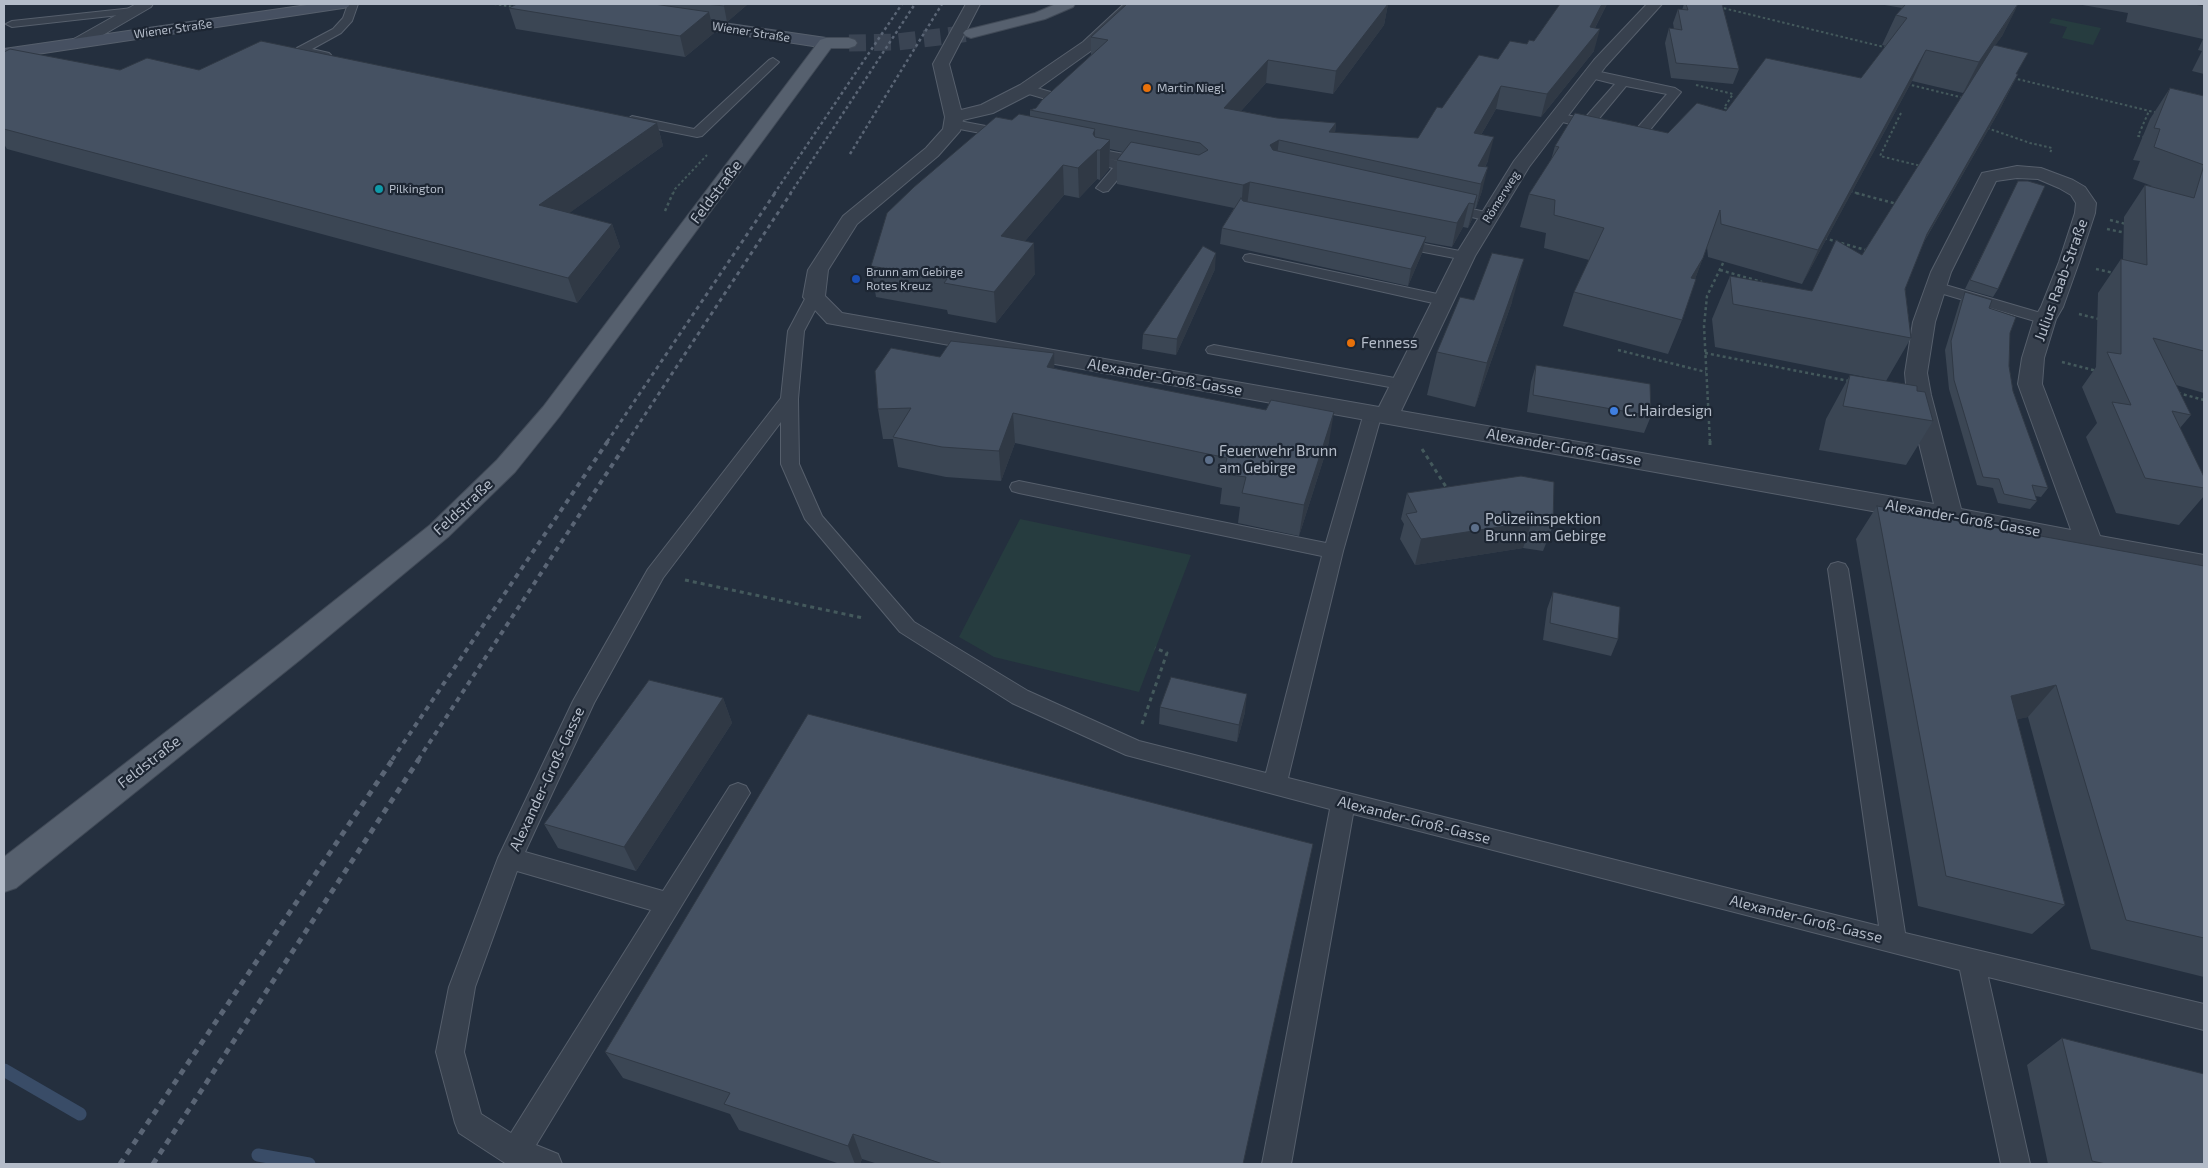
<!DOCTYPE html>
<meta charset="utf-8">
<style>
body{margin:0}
#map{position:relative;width:2208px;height:1168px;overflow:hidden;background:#242f3e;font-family:"Exo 2",sans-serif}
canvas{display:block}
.frame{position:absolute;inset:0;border:5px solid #b4bcc9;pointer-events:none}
</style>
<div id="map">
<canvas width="2208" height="1168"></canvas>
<div class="frame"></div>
</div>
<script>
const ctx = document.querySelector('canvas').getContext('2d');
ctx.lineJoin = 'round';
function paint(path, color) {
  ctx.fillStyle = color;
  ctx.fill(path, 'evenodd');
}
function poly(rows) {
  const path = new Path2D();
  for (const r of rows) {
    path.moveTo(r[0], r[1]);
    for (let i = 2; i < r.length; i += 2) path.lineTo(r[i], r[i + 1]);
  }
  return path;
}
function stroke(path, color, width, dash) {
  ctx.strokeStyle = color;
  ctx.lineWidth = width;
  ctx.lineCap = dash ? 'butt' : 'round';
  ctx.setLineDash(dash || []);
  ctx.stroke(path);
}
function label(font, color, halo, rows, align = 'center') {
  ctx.font = font + ' "Exo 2",sans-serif';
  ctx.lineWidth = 4.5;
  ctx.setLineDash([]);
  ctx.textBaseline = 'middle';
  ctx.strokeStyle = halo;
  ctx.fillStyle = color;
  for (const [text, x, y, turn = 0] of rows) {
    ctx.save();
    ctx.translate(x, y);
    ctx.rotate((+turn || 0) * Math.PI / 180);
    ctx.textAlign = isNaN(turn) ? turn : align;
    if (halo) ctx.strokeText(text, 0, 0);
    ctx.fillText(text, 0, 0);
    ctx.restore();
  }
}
const green = poly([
 [2052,18,2101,28,2093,45,2062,38,2067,27,2049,23],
 [1020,519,1191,555,1139,692,994,657,959,637]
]);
const stream = poly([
 [4,1070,80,1114],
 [258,1155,309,1164]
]);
const primaryTunnel = poly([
 [849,43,897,42,971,33]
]);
const pathFar2 = poly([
 [494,4,514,7],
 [1719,7,1888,48],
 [2013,78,2158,113],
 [1907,84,1964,98],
 [1696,85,1733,94,1724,108,1730,109],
 [1901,113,1880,156,1921,166],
 [1987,128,2030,143,2052,148,2050,153],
 [2145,137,2138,136,2149,111],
 [1850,191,1860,194],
 [673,194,675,189,707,155]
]);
const pathFar1 = poly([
 [1856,193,1897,204],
 [665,211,673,193],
 [2110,220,2126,224],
 [2107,229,2126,233],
 [1824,238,1869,251],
 [2096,269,2114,273],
 [1720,270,1762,282],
 [2079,314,2099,319],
 [1618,350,1706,372],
 [1705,353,1849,381],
 [2062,362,2097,371],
 [2178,393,2204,400],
 [1710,442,1704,326,1707,296,1725,259]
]);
const path = poly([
 [1710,441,1710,448],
 [1422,449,1448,490],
 [685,580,863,618],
 [1142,724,1167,653,1155,648]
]);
const service = poly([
 [348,4,358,4,352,21,341,33,312,49,329,53,331,55,329,57,325,58,297,52,295,50,297,48,333,29,343,18,348,4],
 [133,8,138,11,137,13,12,27,6,24,12,21,133,8],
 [773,58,779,62,777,64,702,136,697,137,632,124,626,120,632,116,694,129,769,60,773,58],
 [1591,70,1675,88,1681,92,1640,142,1635,143,1617,139,1616,136,1622,132,1632,134,1667,94,1626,86,1592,127,1587,128,1554,120,1552,117,1558,113,1584,119,1615,84,1587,77,1585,74,1587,71,1591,70],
 [1026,85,1058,94,1060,97,1046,115,1038,115,1036,112,1046,99,1022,92,1020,89,1026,85],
 [954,120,1007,130,1013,134,1007,138,949,127,948,124,949,121,954,120],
 [1082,146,1145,158,1152,162,1145,166,1109,159,1127,163,1129,166,1108,191,1103,192,1096,188,1113,168,1099,165,1097,162,1104,158,1077,153,1075,150,1077,147,1082,146],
 [1446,203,1494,214,1496,217,1489,221,1441,210,1439,207,1441,204,1446,203],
 [1398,239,1465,252,1470,253,1472,256,1470,259,1465,260,1393,246,1391,243,1393,240,1398,239],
 [1250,254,1442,295,1447,297,1450,300,1447,303,1442,305,1245,261,1243,258,1245,255,1250,254],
 [1935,282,2051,316,2053,319,2051,322,2045,324,1930,290,1927,287,1930,284,1935,282],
 [814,292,819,294,822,297,804,331,798,399,799,464,822,516,914,622,1028,691,1139,741,1266,773,1322,556,1019,493,1012,491,1010,487,1012,483,1019,481,1326,543,1364,413,1367,409,1373,408,1379,409,1382,413,1343,551,1288,778,1879,926,1828,569,1831,564,1838,562,1845,564,1848,569,1905,933,2204,1004,2204,1030,1988,977,2030,1164,2001,1164,1960,970,1353,814,1291,1164,1262,1164,1330,809,1126,755,1012,703,900,632,805,519,781,464,781,422,663,578,594,703,525,852,663,891,730,786,738,783,746,786,750,793,536,1145,558,1154,562,1164,505,1163,459,1133,455,1123,436,1052,449,987,498,858,573,701,648,569,781,398,788,331,806,297,809,294,814,292],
 [517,871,651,910,511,1133,481,1114,464,1052,475,987,517,871],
 [1214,345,1400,379,1406,380,1408,384,1406,388,1400,389,1208,353,1206,350,1208,347,1214,345]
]);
const minor = poly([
 [136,4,153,4,151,7,84,46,72,46,70,43,72,40,136,4],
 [966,4,980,4,949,64,961,110,981,105,1020,85,1083,42,1124,4,1139,4,1095,48,1032,93,993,113,963,120,960,131,938,156,857,224,828,270,825,296,842,313,1379,407,1455,256,1514,161,1594,60,1647,4,1662,4,1606,66,1529,167,1475,256,1401,411,1934,504,1907,395,1905,373,1913,322,1931,272,1982,173,2017,166,2041,168,2073,180,2085,187,2096,203,2095,213,2079,262,2063,307,2056,319,2044,358,2042,384,2100,536,2204,555,2204,575,1950,525,827,323,803,297,808,270,843,216,926,148,943,129,945,117,933,64,966,4],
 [2017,178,2038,179,2059,188,2071,195,2076,203,2075,213,2059,262,2041,307,2034,319,2022,358,2018,384,2071,530,1961,509,1931,395,1927,373,1935,322,1951,272,1996,181,2017,178]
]);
const secondary = poly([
 [314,4,350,4,348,7,343,8,4,59,4,49,314,4],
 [675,16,826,38,832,40,834,43,832,46,826,48,670,24,667,21,670,18,675,16]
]);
const primary = poly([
 [1056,4,1075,4,1073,7,1045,19,971,38,966,36,963,33,966,30,1035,13,1056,4],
 [826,38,849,38,855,40,857,43,855,46,849,48,831,48,559,417,515,472,448,537,301,659,16,888,4,892,4,857,281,643,430,525,497,460,543,407,820,40,826,38]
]);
const railFar3 = poly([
 [850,154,942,4],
 [774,194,902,4],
 [790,194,915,4]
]);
const railFar2 = poly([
 [607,442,775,193],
 [627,442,791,193]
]);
const railFar1 = poly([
 [392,760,608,441],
 [418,760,628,441]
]);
const rail = poly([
 [120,1164,393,759],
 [153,1164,419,759]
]);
const wall = poly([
 [517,4,748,4,727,22,711,19,714,33,685,57,516,29,509,8],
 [1388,4,1384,25,1333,94,1266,83,1241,111,1277,118,1336,123,1335,133,1418,138,1442,108,1498,59,1607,4,1595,28,1594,51,1541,117,1496,109,1481,135,1488,161,1485,167,1482,191,1476,208,1474,208,1472,219,1468,228,1463,227,1452,247,1425,242,1422,253,1408,286,1220,244,1222,228,1234,208,1117,184,1117,160,1123,152,1110,149,1109,169,1100,180,1097,179,1079,198,1064,195,1025,241,1035,274,996,323,948,314,947,310,876,297,871,266,1012,120,1030,116,1030,110,1036,108,1091,55,1091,37],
 [1684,4,1722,4,1739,69,1733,84,1671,78,1665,43,1669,28,1674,29,1673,23,1678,9,1682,10],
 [1879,4,2018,4,2002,36,1995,45,2016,74,2018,74,1998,113,1924,242,1905,289,1911,338,1886,381,1917,391,1933,421,1906,465,1819,450,1826,419,1850,375,1880,380,1715,347,1712,319,1730,276,1811,291,1862,255,1969,85,1963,93,1912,81,1802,284,1708,257,1707,247,1695,279,1682,320,1668,354,1563,326,1574,292,1589,260,1544,248,1546,233,1520,227,1529,194,1551,160,1555,146,1668,133,1726,111,1861,78,1886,46,1882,45,1896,15,1902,8],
 [2077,4,2204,4,2204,74,2192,71,2202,51,2198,50,2203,39,2126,22,2128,13],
 [4,52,120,70,657,123,663,146,569,213,612,224,620,247,577,303,7,149,4,144],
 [2170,88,2204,96,2204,393,2176,385,2191,415,2180,428,2204,477,2204,496,2179,525,2116,513,2086,437,2097,423,2082,387,2096,367,2098,293,2121,259,2123,259,2124,217,2145,185,2152,186,2133,179,2140,161,2133,160,2150,119],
 [2018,181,1998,289,1993,297,1965,289],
 [1215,269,1176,355,1142,349,1143,334],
 [1965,292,1989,308,2010,333,2009,366,2013,391,2048,488,2041,497,2035,496,2037,501,2030,509,1998,503,1993,488,1977,485,1949,389,1945,350,1960,301],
 [1474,300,1512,302,1475,407,1427,395,1437,352],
 [1054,353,1054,368,1329,442,1299,536,1238,523,1240,507,1220,504,1222,488,1015,443,1001,481,946,477,898,467,893,439,883,439,878,409,940,357],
 [1536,365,1651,416,1644,433,1527,412,1531,382],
 [1407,493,1553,526,1543,551,1523,548,1415,565,1400,539,1404,524,1401,519],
 [1877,506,2204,566,2204,977,2091,949,2028,717,2017,719,2065,905,2032,934,1918,906,1856,539],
 [1553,592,1618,639,1611,656,1543,640,1547,609],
 [723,698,732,723,636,871,558,848,544,824],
 [1160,707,1245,712,1237,742,1159,724],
 [2062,1038,2204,1164,2048,1164,2027,1065],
 [605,1052,1243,1164,878,1164,862,1159,860,1164,840,1164,739,1130,730,1114,623,1078]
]);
const shadedWall = poly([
 [727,4,748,4,727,22,724,6],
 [1388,4,1384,25,1333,94,1336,71],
 [1602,4,1607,4,1584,49,1590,27],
 [2017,7,2002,36,1963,93,1979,62],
 [709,12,714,33,685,57,680,36],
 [1600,29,1594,51,1541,117,1547,94],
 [1926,50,1912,81,1802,284,1818,250],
 [1268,60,1266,83,1223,131,1224,108],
 [2018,74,1998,113,1904,276,1927,234],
 [1501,86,1496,109,1468,157,1474,133],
 [657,123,663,146,547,229,539,205],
 [1336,123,1333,146,1329,132],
 [1095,129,1095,151,1097,150,1097,179,1079,198,1078,168],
 [1494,137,1488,161,1476,183,1478,166],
 [1110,140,1109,169,1100,180,1100,150],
 [1279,140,1276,163,1270,145],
 [1063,165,1064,195,1003,267,1001,236],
 [1488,167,1482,191,1476,208,1481,184],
 [1250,182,1247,206,1241,210,1243,185],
 [1477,195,1472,219,1468,228,1474,204],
 [1469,203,1463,227,1452,247,1457,223],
 [612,224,620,247,577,303,568,278],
 [1426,237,1422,253,1408,286,1411,269],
 [1034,243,1035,274,996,323,994,292],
 [1216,253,1215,269,1176,355,1177,339],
 [1703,258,1690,292,1691,278],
 [1524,259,1512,302,1475,407,1487,363],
 [1054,353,1055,383,1047,367],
 [1334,412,1329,442,1299,536,1304,505],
 [1013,413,1015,443,1001,481,999,451],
 [1532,522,1523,548,1415,565,1421,539],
 [2056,685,2028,717,1983,728,2011,696],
 [1247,694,1245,712,1237,742,1239,725],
 [723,698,732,723,636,871,624,847],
 [853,1134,862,1159,860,1164,855,1164,848,1146]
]);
const building = poly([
 [517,4,654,4,709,12,680,36,509,8,517,4],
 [706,4,727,4,724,6,706,4],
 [1127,4,1388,4,1336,71,1268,60,1224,108,1277,118,1336,123,1329,132,1418,138,1437,107,1442,108,1479,55,1498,59,1510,41,1527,44,1529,40,1534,41,1560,4,1602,4,1590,27,1600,29,1547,94,1501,86,1474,133,1494,137,1478,166,1488,167,1481,184,1279,140,1270,145,1273,150,1477,195,1474,204,1469,203,1457,223,1250,182,1243,185,1117,160,1131,142,1199,155,1208,150,1200,143,1030,110,1036,108,1042,100,1108,40,1091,37,1127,4],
 [1686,4,1722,4,1739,69,1676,63,1669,28,1682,30,1678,9,1688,10,1686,4],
 [1906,4,2018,4,1979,62,1926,50,1818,250,1721,224,1720,210,1703,258,1691,278,1696,279,1682,320,1574,292,1604,228,1554,215,1555,200,1529,194,1559,147,1555,146,1575,113,1668,133,1697,103,1726,111,1766,58,1861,78,1907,18,1896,15,1906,4],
 [2194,4,2204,4,2204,6,2194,4],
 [261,41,657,123,539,205,612,224,568,278,4,129,4,121,5,120,4,120,4,52,10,49,120,70,147,58,199,70,261,41],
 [1994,45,2028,53,2016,74,2018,74,1927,234,1905,289,1911,338,1733,304,1730,276,1812,291,1836,240,1862,255,1994,45],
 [2170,88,2204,96,2204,165,2154,147,2160,129,2154,128,2170,88],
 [1019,114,1095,129,1093,134,1095,137,1110,140,1100,150,1097,150,1078,168,1063,165,1001,236,1034,243,994,292,944,283,947,279,871,266,887,213,914,187,996,117,1012,120,1019,114],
 [2204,165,2204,351,2153,338,2191,415,2172,411,2204,477,2204,488,2145,478,2112,402,2131,405,2107,352,2121,354,2121,259,2147,265,2145,185,2194,198,2204,165],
 [2018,181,2028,181,2045,186,1998,289,1970,280,2018,181],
 [1241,198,1243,201,1426,237,1411,269,1222,228,1241,198],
 [1203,246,1216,253,1177,339,1143,334,1203,246],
 [1492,253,1524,259,1487,363,1437,352,1460,297,1474,300,1492,253],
 [1965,292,1992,300,1989,308,2016,317,2010,333,2009,366,2013,391,2048,488,2032,485,2037,501,2004,494,1999,479,1983,477,1954,380,1951,341,1965,292],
 [951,341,1054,353,1047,367,1266,410,1271,400,1334,412,1304,505,1242,493,1246,477,1223,474,1227,458,1013,413,999,451,942,447,893,437,911,408,878,409,875,371,891,348,940,357,951,341],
 [1536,365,1650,384,1651,416,1533,395,1536,365],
 [1850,375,1917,386,1917,391,1925,392,1933,421,1843,406,1850,375],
 [1521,476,1554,482,1553,526,1532,522,1421,539,1406,514,1417,512,1407,493,1521,476],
 [1877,506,2204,566,2204,938,2126,920,2056,685,2011,696,2065,905,1946,876,1877,506],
 [1553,592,1620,607,1618,639,1550,623,1553,592],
 [1171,677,1247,694,1239,725,1160,707,1171,677],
 [649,680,723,698,624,847,544,824,649,680],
 [808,714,1313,844,1243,1164,943,1164,853,1134,848,1146,724,1104,730,1093,605,1052,808,714],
 [2062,1038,2204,1074,2204,1164,2106,1164,2092,1161,2062,1038]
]);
const markers = [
 [1147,88,5,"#e8710a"],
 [379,189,5,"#0f9aa8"],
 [856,279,5,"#1a4fb4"],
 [1351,343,5,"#e8710a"],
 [1614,411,5,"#3f7fe0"],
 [1209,460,5,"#5c6f8a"],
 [1475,528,5,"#5c6f8a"]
];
const farStreetnames = [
 ["Wiener Straße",173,29,-8],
 ["Wiener Straße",751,32,9],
 ["Römerweg",1501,197,-58]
];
const farPoinames = [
 ["Martin Niegl",1157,88],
 ["Pilkington",389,189],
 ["Brunn am Gebirge",866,272],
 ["Rotes Kreuz",866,286]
];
const streetNames = [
 ["Feldstraße",716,192,-53],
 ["Julius Raab-Straße",2061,280,-70],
 ["Alexander-Groß-Gasse",1165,377,10],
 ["Alexander-Groß-Gasse",1564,447,10],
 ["Feldstraße",463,507,-43],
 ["Alexander-Groß-Gasse",1963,518,10],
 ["Feldstraße",149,762,-38],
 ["Alexander-Groß-Gasse",547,779,-65],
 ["Alexander-Groß-Gasse",1414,820,14],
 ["Alexander-Groß-Gasse",1806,919,14]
];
const poiNames = [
 ["Fenness",1361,343],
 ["C. Hairdesign",1624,411],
 ["Feuerwehr Brunn",1219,451],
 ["am Gebirge",1219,468],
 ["Polizeiinspektion",1485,519],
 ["Brunn am Gebirge",1485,536]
];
paint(green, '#263c3f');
stroke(stream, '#394c67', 13);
stroke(primaryTunnel, '#3a4453', 17, [17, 8]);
stroke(service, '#565f6c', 2);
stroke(minor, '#565f6c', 2);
stroke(secondary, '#565f6c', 2);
stroke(primary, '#414a57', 2);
stroke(pathFar2, '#44595c', 2, [2.5, 2.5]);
stroke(pathFar1, '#44595c', 2.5, [3, 3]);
stroke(path, '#44595c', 3, [4, 4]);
paint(service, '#38414e');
paint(minor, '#38414e');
paint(secondary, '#465061');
paint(primary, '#56606e');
stroke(railFar3, '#5a6575', 2.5, [3, 3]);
stroke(railFar2, '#5a6575', 3, [4, 4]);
stroke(railFar1, '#5a6575', 4, [5, 5]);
stroke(rail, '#5a6575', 5, [6, 6]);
paint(wall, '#3b4654');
paint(shadedWall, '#303945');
paint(building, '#455162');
stroke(building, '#303945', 1);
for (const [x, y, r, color] of markers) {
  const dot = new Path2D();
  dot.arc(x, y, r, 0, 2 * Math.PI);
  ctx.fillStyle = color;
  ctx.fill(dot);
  stroke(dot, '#1d2633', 2);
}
label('12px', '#b4bcc9', '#1d2633', farStreetnames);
label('12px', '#b4bcc9', '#1d2633', farPoinames, 'left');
label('15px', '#b4bcc9', '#1d2633', streetNames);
label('15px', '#b4bcc9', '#1d2633', poiNames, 'left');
</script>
